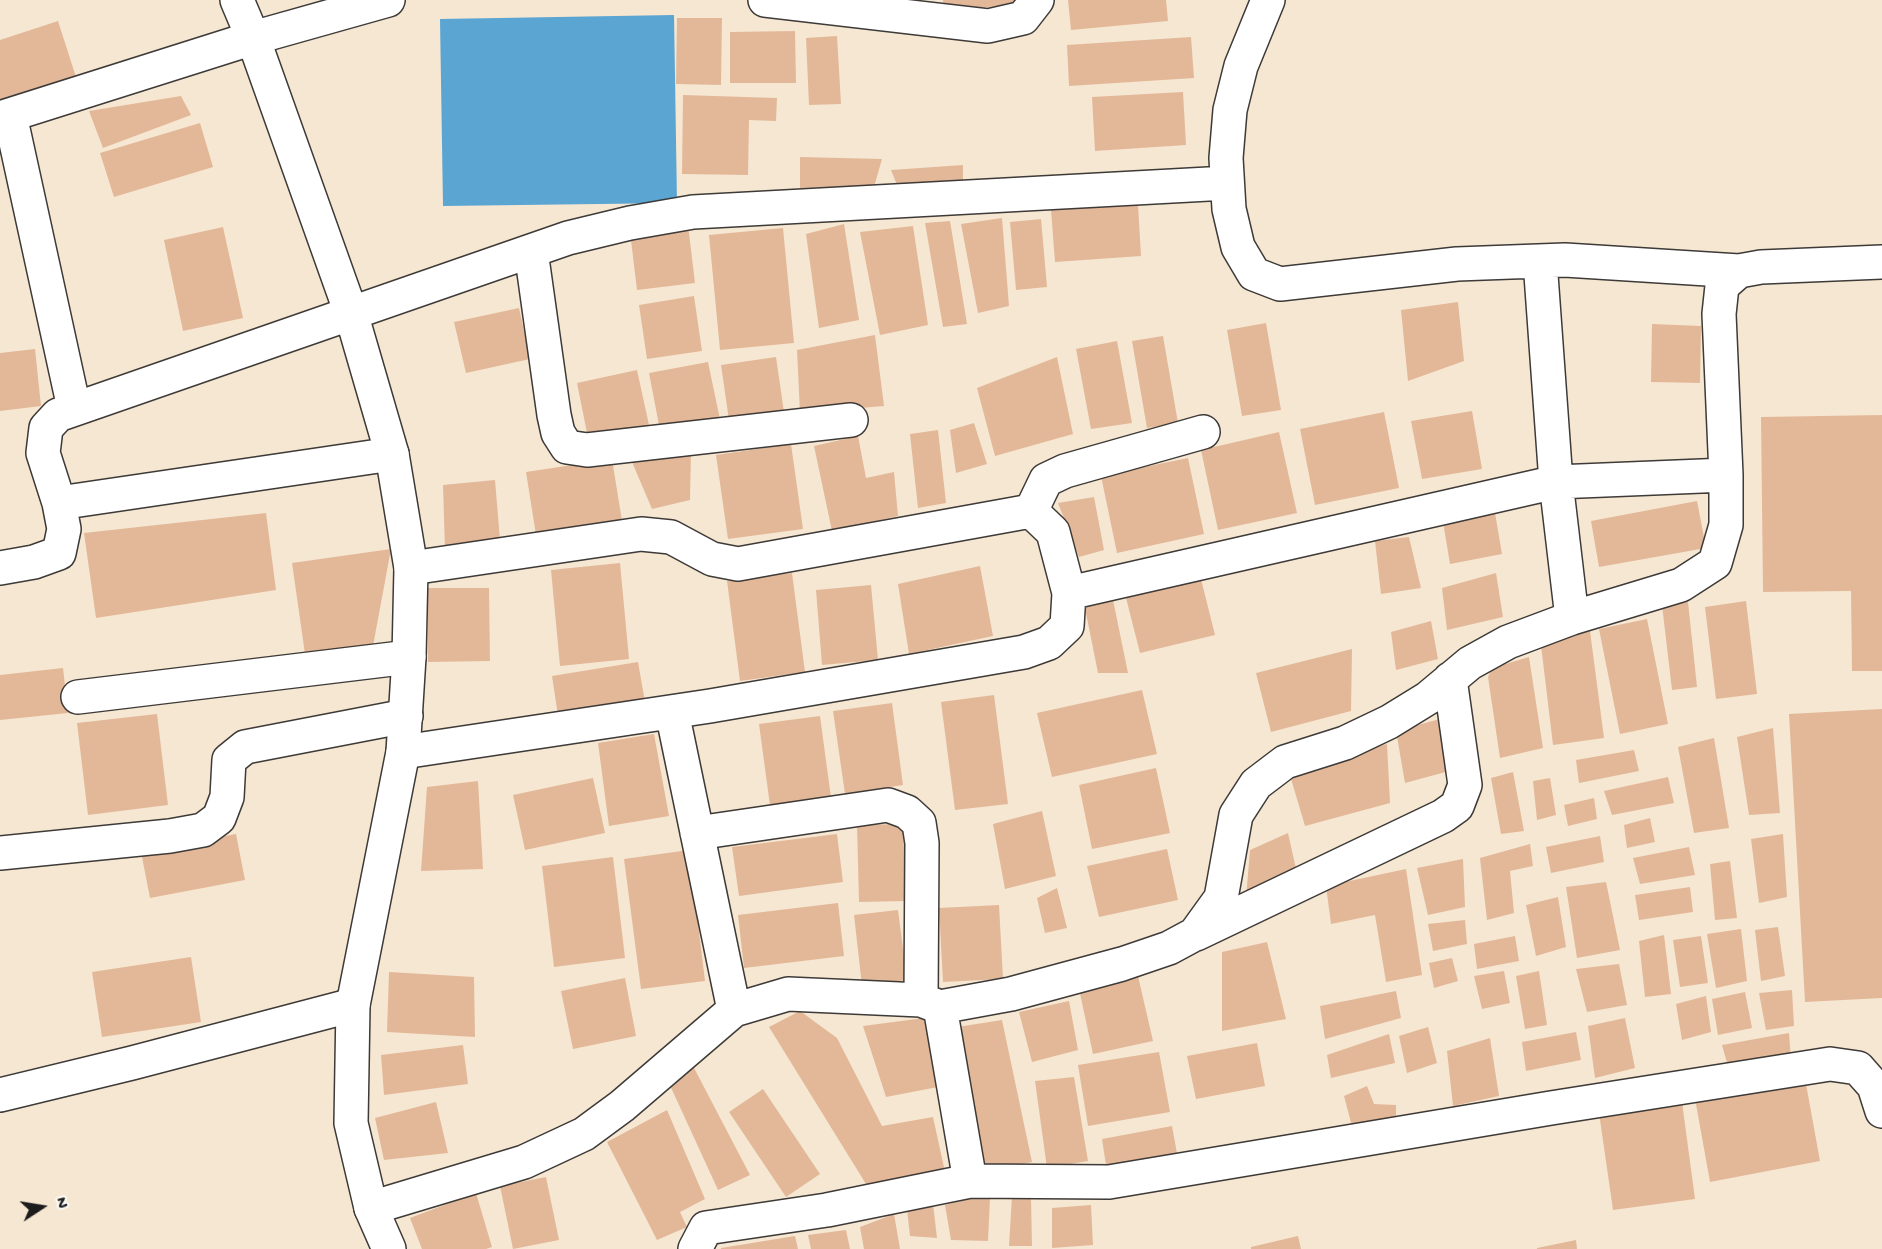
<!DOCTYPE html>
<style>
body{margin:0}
#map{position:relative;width:1882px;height:1249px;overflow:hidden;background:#f6e7d2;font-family:"Gochi Hand",sans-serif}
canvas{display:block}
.north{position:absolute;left:12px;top:1177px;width:60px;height:60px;-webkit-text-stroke:4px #fdfcf7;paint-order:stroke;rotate:78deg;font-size:16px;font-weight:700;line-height:24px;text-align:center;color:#1c1c1c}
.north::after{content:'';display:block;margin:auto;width:21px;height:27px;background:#1c1c1c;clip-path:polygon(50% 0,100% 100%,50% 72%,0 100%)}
</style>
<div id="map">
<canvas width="1882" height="1249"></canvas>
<div class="north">N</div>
</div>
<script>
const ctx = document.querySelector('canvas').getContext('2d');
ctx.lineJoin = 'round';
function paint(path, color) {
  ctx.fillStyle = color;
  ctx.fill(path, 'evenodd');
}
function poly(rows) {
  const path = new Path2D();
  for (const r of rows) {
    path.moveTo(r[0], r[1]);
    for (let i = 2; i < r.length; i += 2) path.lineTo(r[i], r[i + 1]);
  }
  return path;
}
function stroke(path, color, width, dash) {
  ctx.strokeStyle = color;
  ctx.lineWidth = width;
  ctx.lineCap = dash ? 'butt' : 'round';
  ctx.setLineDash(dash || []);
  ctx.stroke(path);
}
const water = poly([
 [674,15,677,203,443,206,440,19]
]);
const building = poly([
 [943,0,1021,0,1021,4,944,11],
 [1068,0,1166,0,1168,21,1071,30],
 [677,18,722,18,721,85,676,84],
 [58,21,76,77,0,100,0,40],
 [795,31,796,83,730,83,730,32],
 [837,36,841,104,809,105,806,38],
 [1191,37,1194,78,1069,86,1067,45],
 [1183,92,1186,145,1095,151,1092,97],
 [683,95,777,98,776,121,749,120,748,175,682,174],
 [181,96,191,115,103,148,89,111],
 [200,123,213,167,114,197,100,153],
 [800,157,882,159,874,187,800,188],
 [963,165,963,182,897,185,891,170],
 [1138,205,1141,256,1055,262,1051,210],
 [1002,218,1009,306,978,313,961,224],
 [1041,219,1047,287,1016,290,1010,222],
 [950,221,967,324,943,327,925,223],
 [844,224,859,320,819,328,806,234],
 [688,225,695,283,637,290,630,232],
 [913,226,928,325,880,335,860,232],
 [223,227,243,318,183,331,164,240],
 [783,228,794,343,720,350,709,235],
 [694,296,702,351,647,359,639,305],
 [1458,302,1464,361,1408,381,1401,310],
 [519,308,530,359,466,373,454,322],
 [1266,323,1281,410,1242,416,1227,330],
 [1652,324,1701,326,1700,383,1651,382],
 [875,335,884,406,800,413,797,350],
 [1163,336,1178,423,1147,428,1132,341],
 [1117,341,1132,423,1091,429,1076,349],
 [35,349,41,406,0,411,0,353],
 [776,357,785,419,730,427,721,365],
 [1057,357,1073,434,995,456,977,388],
 [708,362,722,429,662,441,649,373],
 [637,370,649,425,588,438,577,383],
 [1472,411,1482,469,1422,479,1411,421],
 [1384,412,1399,488,1315,505,1300,429],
 [1882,415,1882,671,1852,671,1851,591,1763,592,1761,417],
 [974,423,987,464,956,473,950,430],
 [938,430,946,503,918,508,910,434],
 [1279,432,1297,513,1218,530,1201,450],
 [858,436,866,478,894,472,898,516,832,531,814,446],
 [791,444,803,529,728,539,716,455],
 [691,450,690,500,652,509,632,462],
 [1188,458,1204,534,1117,553,1101,476],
 [612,459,622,521,536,535,526,472],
 [495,480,500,540,445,551,443,485],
 [1094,497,1104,550,1079,557,1058,503],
 [1697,501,1706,548,1599,567,1591,521],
 [266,513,276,590,96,618,84,533],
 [1495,513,1502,554,1450,564,1443,522],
 [1409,537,1421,588,1381,594,1375,541],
 [391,549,373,646,305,654,292,563],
 [620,563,629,659,560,666,551,570],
 [980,566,993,636,909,654,898,584],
 [1198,567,1215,635,1140,653,1123,586],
 [792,573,805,672,740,681,727,581],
 [1496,573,1503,617,1447,630,1442,588],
 [871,585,878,660,822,665,816,590],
 [428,588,489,588,490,661,428,662],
 [1112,595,1128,673,1098,673,1085,608],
 [1746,601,1757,694,1716,699,1705,607],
 [1688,602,1697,687,1672,690,1662,605],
 [1647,619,1668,724,1620,734,1599,629],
 [1431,621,1438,659,1396,670,1391,632],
 [1590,631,1604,738,1553,745,1540,637],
 [1352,649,1351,711,1271,732,1256,673],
 [1529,657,1543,748,1500,758,1488,677,1492,668],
 [638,662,645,702,558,716,552,676],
 [63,668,68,713,0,720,0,675],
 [1142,690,1157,754,1052,777,1037,713],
 [994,695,1008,804,955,810,941,702],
 [892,703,903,785,845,794,833,711],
 [1882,709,1882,998,1805,1002,1789,714],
 [157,714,168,805,88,815,77,723],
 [820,716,832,805,771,813,759,724],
 [1447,717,1453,770,1405,783,1396,731],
 [1773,728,1780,813,1749,815,1737,737],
 [654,734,669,816,609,826,598,743],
 [1714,738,1729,828,1694,833,1678,747],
 [1387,744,1390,803,1305,826,1289,772],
 [1634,750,1639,771,1579,783,1576,760],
 [1156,768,1170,833,1092,849,1079,785],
 [1513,772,1524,831,1501,834,1491,778],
 [1668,777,1674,803,1612,815,1604,791],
 [593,778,605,833,525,850,513,795],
 [1550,778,1556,815,1537,820,1533,781],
 [478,781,483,869,421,871,427,787],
 [1594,798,1597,819,1568,826,1564,805],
 [1042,811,1056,876,1005,889,993,824],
 [1650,818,1655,842,1627,848,1624,825],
 [903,824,906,901,859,902,857,825],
 [1288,833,1299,882,1246,898,1250,850],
 [236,834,245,880,150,898,141,852],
 [837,834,843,882,739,896,732,847],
 [1783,834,1787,897,1759,903,1751,839],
 [1600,836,1604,862,1551,873,1546,847],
 [1530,844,1533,866,1510,871,1514,913,1487,920,1480,858],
 [1689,847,1695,875,1640,884,1633,858],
 [1167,849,1178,900,1099,917,1087,866],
 [689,850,705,981,641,989,624,859],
 [613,857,625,958,554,967,542,866],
 [1463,859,1465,907,1428,915,1417,868],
 [1730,861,1737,918,1715,920,1710,864],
 [1406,869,1422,975,1386,982,1375,915,1331,924,1326,886],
 [1606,882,1620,950,1577,958,1566,887],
 [1690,887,1693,912,1639,920,1635,895],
 [1057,888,1067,928,1045,933,1037,898],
 [1558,897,1566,947,1536,956,1526,905],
 [838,903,844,956,744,968,738,915],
 [999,905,1003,979,943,982,939,908],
 [898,910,907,980,862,986,854,915],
 [1465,920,1467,944,1433,951,1428,924],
 [1778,927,1785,976,1761,981,1755,930],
 [1741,929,1747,981,1716,988,1707,934],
 [1664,935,1671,994,1645,997,1639,941],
 [1515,936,1519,961,1477,969,1474,944],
 [1701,936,1708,983,1680,987,1673,940],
 [1267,942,1286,1019,1222,1031,1222,952],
 [191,957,201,1022,102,1037,92,972],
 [1452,958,1458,981,1434,988,1429,963],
 [1619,964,1627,1005,1587,1012,1576,969],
 [1504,971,1510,1003,1482,1009,1474,976],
 [1539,971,1547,1025,1525,1029,1516,976],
 [389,972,474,977,475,1037,387,1032],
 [1138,976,1153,1041,1093,1054,1079,989],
 [625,978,636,1036,573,1049,561,991],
 [1792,990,1794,1026,1766,1030,1759,993],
 [1396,991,1401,1018,1325,1039,1320,1006],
 [1745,992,1752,1028,1718,1035,1712,999],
 [1706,996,1711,1032,1682,1040,1676,1004],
 [1069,1001,1078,1050,1032,1062,1019,1012],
 [800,1011,837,1038,882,1126,933,1117,947,1181,874,1197,769,1027],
 [924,1018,938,1087,886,1097,863,1026],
 [1625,1018,1635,1068,1595,1078,1588,1026],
 [1002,1020,1032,1162,982,1172,951,1028],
 [1428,1027,1437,1063,1407,1073,1399,1036],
 [1576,1032,1581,1060,1526,1071,1522,1042],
 [1789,1033,1791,1060,1729,1070,1722,1045],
 [1389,1034,1395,1063,1331,1078,1327,1055],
 [1490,1038,1499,1096,1453,1106,1447,1051],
 [1257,1043,1265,1086,1196,1099,1187,1056],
 [463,1045,468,1084,384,1095,381,1055],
 [1159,1052,1170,1112,1088,1126,1078,1065],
 [693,1066,750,1175,718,1190,668,1081],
 [1804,1073,1820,1161,1710,1182,1694,1093],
 [1074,1077,1088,1161,1047,1168,1035,1081],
 [1367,1086,1374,1104,1396,1105,1396,1125,1354,1134,1344,1096],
 [763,1089,820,1174,786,1197,729,1112],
 [436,1102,448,1153,384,1160,375,1118],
 [1682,1102,1695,1199,1613,1210,1599,1113],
 [667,1110,705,1199,680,1212,687,1227,657,1240,607,1142],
 [1172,1126,1178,1159,1107,1172,1102,1139],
 [546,1177,559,1240,513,1249,500,1186],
 [476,1193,492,1247,486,1249,422,1249,410,1218],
 [1012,1196,1031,1198,1032,1246,1009,1246],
 [973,1198,990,1198,988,1241,951,1240,945,1205],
 [933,1204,937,1238,910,1236,907,1209],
 [1091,1205,1093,1245,1052,1248,1052,1208],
 [894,1214,900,1249,864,1249,860,1227],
 [846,1230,850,1249,811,1249,808,1235],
 [795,1236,798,1249,721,1249,721,1248],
 [1298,1236,1301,1249,1251,1249,1251,1247],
 [1576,1240,1577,1249,1537,1249,1537,1248]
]);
const street = poly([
 [765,0,988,26,1023,18,1037,0],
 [1268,0,1241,66,1230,110,1226,158,1229,209,1238,247,1254,274,1280,284,1457,264,1565,260,1739,271],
 [10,115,74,408],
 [0,118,253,38,388,0],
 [531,251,554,415,558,433,567,447,587,450,851,420],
 [1540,261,1556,482,1572,618],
 [59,503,392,454],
 [1031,511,1046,480,1065,471,1203,432],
 [0,568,34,562,59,553,64,529,59,503,43,453,46,428,58,415,568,238,630,223,693,212,1227,183],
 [1069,593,1556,482,1726,475],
 [78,697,409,657],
 [672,712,734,1010],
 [403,752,710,706,1024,652,1049,643,1067,626,1069,593,1053,532,1031,511,738,564,712,559,671,537,641,534,411,568],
 [697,833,888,805,907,812,919,823,922,843,921,1000],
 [0,853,170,836,203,830,219,818,227,797,229,760,245,747,406,716],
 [1196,934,1443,816,1457,806,1465,785,1450,679],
 [940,1007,970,1181,1109,1182,1551,1108,1830,1064,1858,1068,1874,1086,1882,1111],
 [0,1095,132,1063,353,1005],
 [371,1208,524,1162,584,1134,622,1106,734,1010,788,994,921,1000,940,1007,1011,994,1122,964,1169,948,1195,934,1221,898,1236,815,1256,784,1285,762,1345,743,1389,722,1428,698,1470,663,1508,642,1572,618,1681,585,1715,563,1726,525,1726,475,1719,314,1722,286,1739,271,1761,267,1882,262],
 [695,1249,706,1228,827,1210,970,1181]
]);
const secondary = poly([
 [237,0,253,38,351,313,392,454,411,568,409,657,403,752,353,1005,351,1123,371,1208,389,1249]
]);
paint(water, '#5ba5d3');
paint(building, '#e3b899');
stroke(street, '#3d3a37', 36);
stroke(secondary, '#3d3a37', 36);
stroke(street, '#fff', 33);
stroke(secondary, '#fff', 33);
</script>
